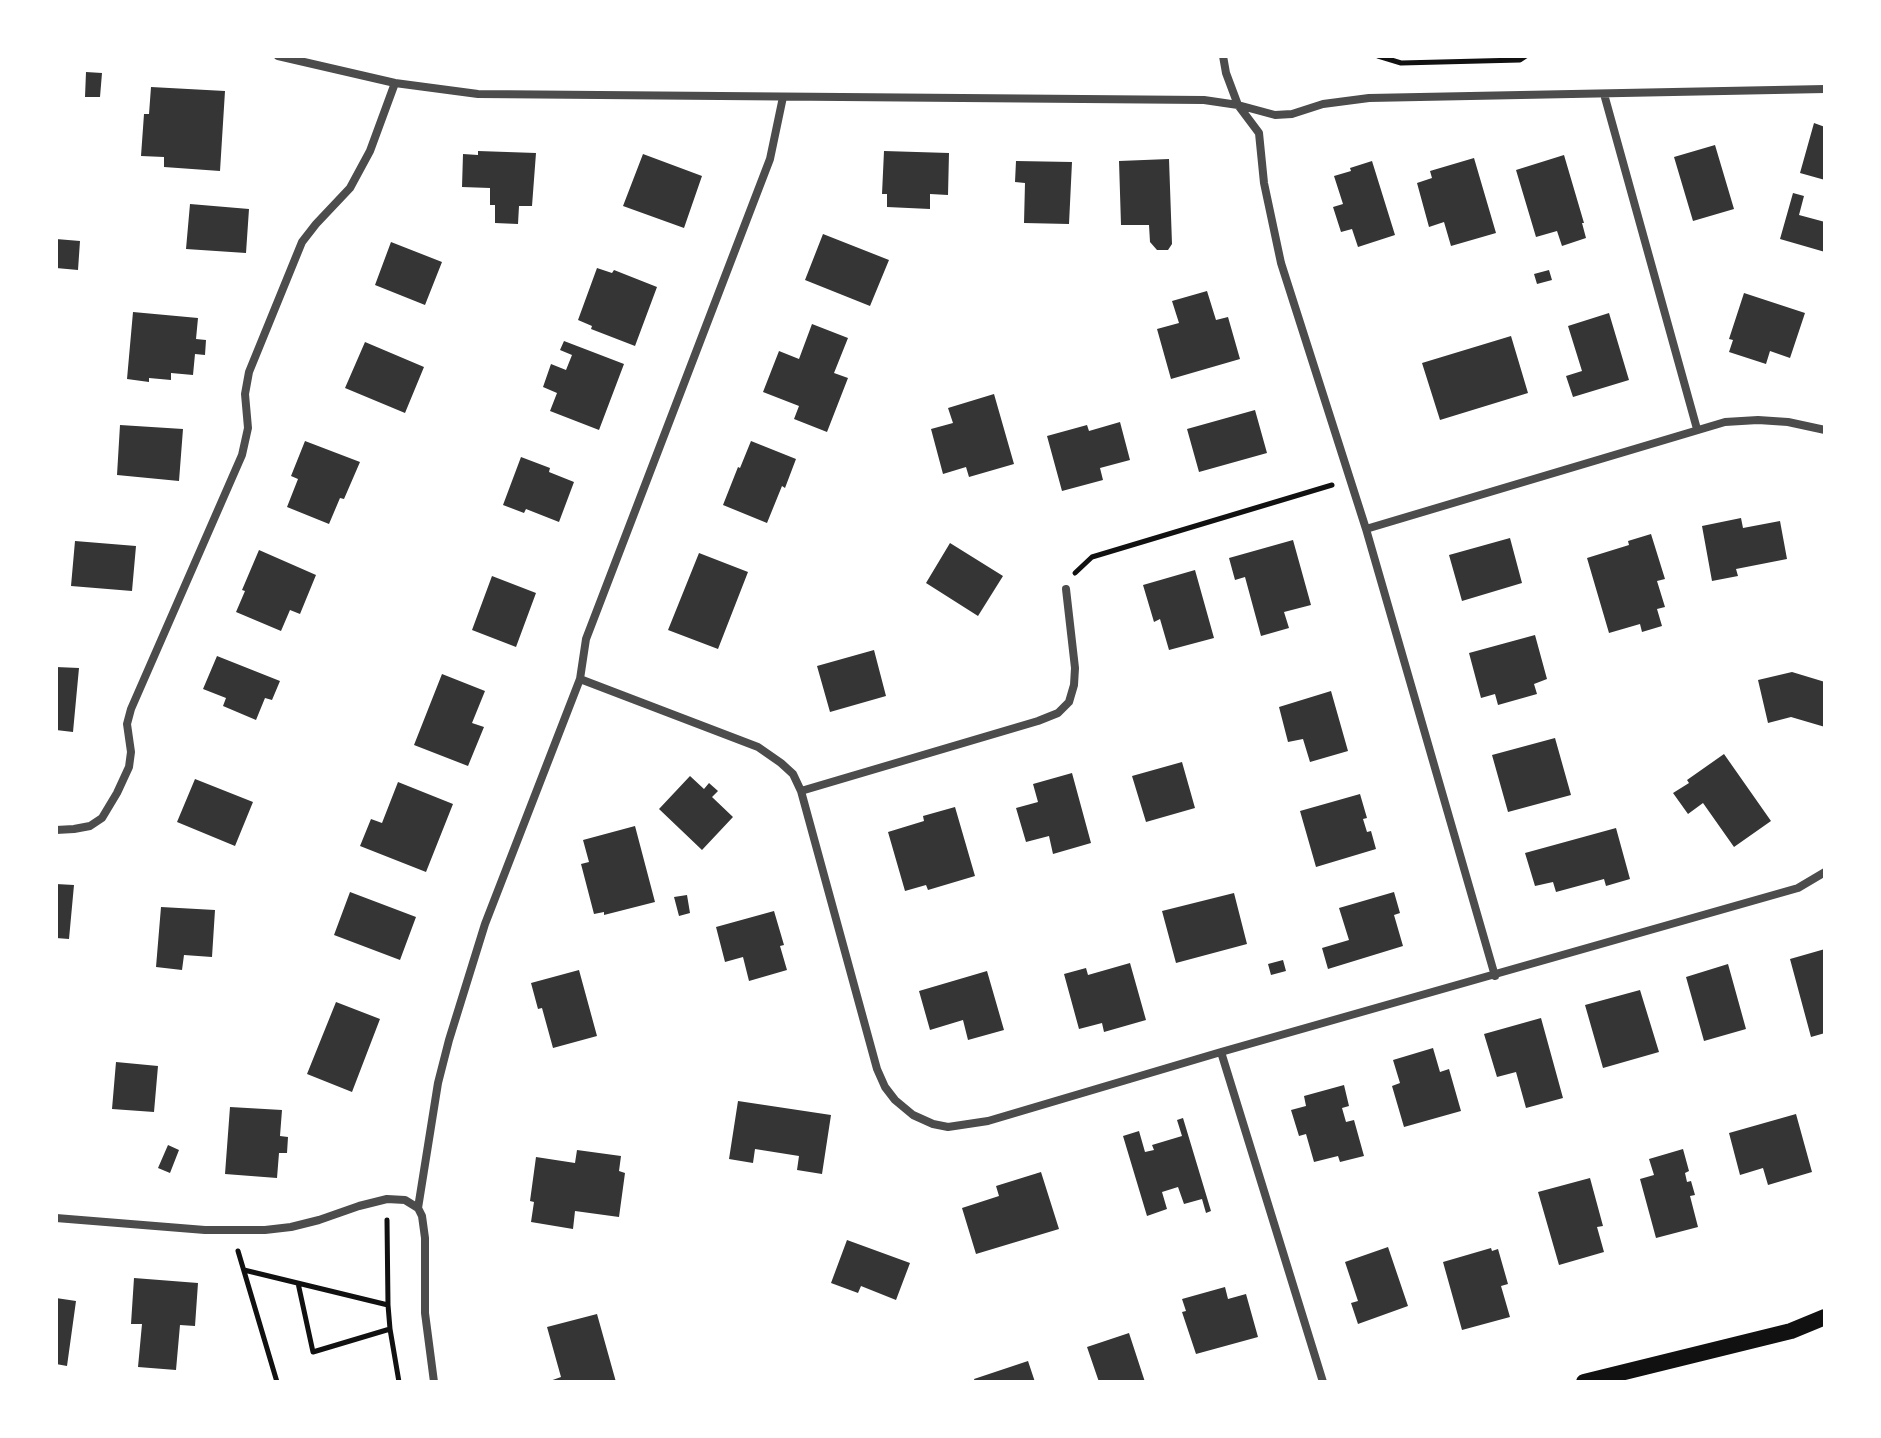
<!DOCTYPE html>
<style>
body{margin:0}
#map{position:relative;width:1881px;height:1438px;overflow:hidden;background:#fff;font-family:"Exo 2",sans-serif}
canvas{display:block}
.frame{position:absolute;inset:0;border:58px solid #fff;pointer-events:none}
</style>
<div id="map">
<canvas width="1881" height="1438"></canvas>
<div class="frame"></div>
</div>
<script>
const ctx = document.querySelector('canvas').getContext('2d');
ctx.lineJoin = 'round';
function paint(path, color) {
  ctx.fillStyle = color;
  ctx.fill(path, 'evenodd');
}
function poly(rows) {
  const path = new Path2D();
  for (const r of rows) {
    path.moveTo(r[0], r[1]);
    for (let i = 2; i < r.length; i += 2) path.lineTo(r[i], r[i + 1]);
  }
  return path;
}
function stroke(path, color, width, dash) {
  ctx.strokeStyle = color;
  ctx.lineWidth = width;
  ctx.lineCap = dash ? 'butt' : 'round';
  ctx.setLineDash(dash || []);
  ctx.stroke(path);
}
const building = poly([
 [86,72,102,73,100,97,85,97],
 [151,87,225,91,220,171,164,167,164,157,141,156,144,114,149,114],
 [1814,123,1825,127,1825,180,1800,173],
 [1715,145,1734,209,1693,221,1674,157],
 [478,151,536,153,532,206,519,206,518,224,495,223,495,205,490,205,490,188,462,187,463,154,478,155],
 [884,151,949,153,948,195,930,194,930,209,887,207,887,194,882,194],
 [643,154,702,176,684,228,623,206],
 [1564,155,1584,223,1582,223,1586,238,1562,246,1557,231,1536,237,1516,170],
 [1474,158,1496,233,1451,246,1444,222,1429,227,1417,183,1432,178,1430,171],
 [1169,159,1172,244,1168,250,1157,250,1150,242,1149,225,1121,225,1119,161],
 [1016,161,1072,162,1069,224,1024,223,1025,183,1015,182],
 [1372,161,1395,235,1358,247,1352,229,1341,232,1333,207,1343,204,1334,176,1351,171,1350,168],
 [1793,193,1804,196,1799,215,1825,222,1825,252,1780,239],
 [190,204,249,209,246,253,186,249],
 [823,234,889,260,870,306,805,280],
 [56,239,80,241,78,270,56,268],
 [391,242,442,262,425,305,375,285],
 [597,268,612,273,614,270,657,287,635,346,591,329,592,326,578,320],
 [1549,270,1552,280,1537,284,1534,274],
 [1207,291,1216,320,1228,317,1240,359,1171,379,1157,329,1179,323,1172,301],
 [1744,293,1805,313,1790,358,1770,351,1766,364,1729,352,1733,340,1729,339],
 [133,312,198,318,196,339,206,340,205,355,195,354,193,375,171,373,171,380,149,378,149,382,127,379],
 [1609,313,1629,380,1573,397,1566,376,1582,371,1568,326],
 [812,324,848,338,834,373,848,378,827,432,794,419,799,406,763,392,779,351,799,359],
 [1511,336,1528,393,1440,420,1422,363],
 [564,341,624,364,599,430,550,411,557,393,543,387,551,364,566,370,572,355,560,350],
 [365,342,424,367,405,413,345,388],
 [994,394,1014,464,969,477,966,467,943,474,931,429,953,423,948,408],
 [1255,410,1267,453,1199,472,1187,429],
 [1120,422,1130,460,1100,468,1103,480,1062,491,1047,436,1087,425,1089,431],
 [120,425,183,429,179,481,117,475],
 [305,441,360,462,344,499,340,498,329,524,287,507,298,479,291,476],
 [751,441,796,459,785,488,782,486,767,523,723,505,738,467,740,468],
 [521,457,550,468,549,472,574,482,559,522,526,509,524,513,503,505],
 [1741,518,1743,528,1780,521,1787,559,1736,569,1738,576,1712,581,1702,526],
 [1651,534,1665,579,1657,581,1665,607,1657,609,1662,626,1642,632,1640,624,1609,633,1587,558,1629,545,1628,541],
 [1510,538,1522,583,1462,601,1449,555],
 [1293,540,1311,605,1284,612,1289,628,1261,636,1245,577,1235,580,1229,558],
 [75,541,136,546,132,591,71,586],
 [950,543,1003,576,978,616,926,583],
 [259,550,316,575,300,614,290,610,281,631,236,612,245,591,242,590],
 [699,553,748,572,718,649,668,630],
 [1195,570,1214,638,1169,650,1160,619,1154,622,1143,585],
 [492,576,536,593,516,647,472,630],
 [1535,635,1547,679,1534,684,1537,694,1498,705,1495,694,1481,698,1469,653],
 [874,650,886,696,830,712,817,666],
 [217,656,280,681,272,700,265,698,256,720,223,706,226,698,203,689],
 [56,667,79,668,73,732,56,730],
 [1792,672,1825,682,1825,727,1791,717,1768,723,1758,680],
 [442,674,485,691,472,723,484,727,468,766,414,745],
 [1331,691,1348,751,1310,762,1303,739,1288,742,1279,707],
 [1555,738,1571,795,1508,812,1492,755],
 [1724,754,1771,821,1734,847,1703,803,1688,814,1673,793,1689,783,1687,780],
 [1182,762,1195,808,1146,822,1132,776],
 [1072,773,1091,843,1053,854,1049,836,1026,842,1016,808,1038,802,1033,784],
 [690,776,704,789,709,783,718,791,712,797,733,817,702,850,659,809],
 [195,779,253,802,235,846,177,822],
 [398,782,453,804,426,872,360,846,371,819,382,823],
 [1360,794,1367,818,1363,819,1367,832,1371,831,1376,849,1316,867,1300,811],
 [955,807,975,876,928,890,926,885,905,891,888,832,924,821,923,816],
 [635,826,655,902,604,915,604,912,594,914,581,864,589,862,583,840],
 [1616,828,1630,879,1606,886,1604,879,1556,892,1553,882,1535,886,1525,853],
 [56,884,74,885,69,939,56,938],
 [350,892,416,917,400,960,334,935],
 [1394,892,1400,913,1394,915,1403,946,1328,969,1322,948,1349,940,1339,908],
 [1234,893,1247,944,1176,963,1162,911],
 [687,895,690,913,679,916,674,897],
 [161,907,215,910,212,957,184,955,182,970,156,967],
 [774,911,784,945,780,946,787,970,749,981,743,957,725,962,716,927],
 [1825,949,1825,1033,1811,1037,1790,959],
 [1283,960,1286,971,1271,975,1268,964],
 [1130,963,1146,1020,1104,1032,1102,1023,1079,1029,1064,974,1086,968,1088,975],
 [1728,964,1746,1029,1704,1041,1686,977],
 [579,970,597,1036,553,1048,542,1008,538,1009,531,983],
 [987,971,1004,1030,968,1040,963,1020,930,1030,919,991],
 [1640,990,1659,1052,1603,1068,1585,1005],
 [336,1002,380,1019,352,1092,307,1074],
 [1541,1018,1563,1098,1526,1108,1516,1072,1497,1077,1484,1034],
 [1433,1048,1440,1072,1449,1069,1461,1111,1404,1127,1392,1086,1400,1083,1393,1060],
 [116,1062,158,1066,154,1112,112,1109],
 [1344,1085,1349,1106,1342,1108,1346,1122,1354,1120,1364,1156,1340,1162,1338,1156,1314,1162,1306,1134,1299,1136,1291,1110,1306,1106,1304,1096],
 [738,1101,831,1115,822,1174,797,1170,799,1156,755,1149,753,1163,729,1159],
 [230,1107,282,1110,280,1136,288,1137,287,1153,279,1153,277,1178,225,1174],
 [1796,1114,1812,1172,1768,1185,1763,1168,1740,1175,1729,1133],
 [1183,1118,1211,1211,1206,1213,1202,1199,1184,1204,1178,1187,1162,1192,1167,1209,1147,1216,1123,1136,1139,1131,1145,1152,1154,1150,1152,1145,1182,1136,1177,1120],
 [168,1145,179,1150,170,1173,158,1168],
 [1683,1149,1689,1171,1685,1173,1687,1182,1691,1181,1695,1195,1690,1196,1698,1227,1656,1238,1640,1179,1654,1175,1649,1159],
 [577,1150,621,1156,619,1171,625,1173,619,1217,575,1211,573,1229,531,1222,534,1202,530,1201,536,1157,575,1163],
 [1041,1172,1059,1229,976,1254,962,1208,999,1196,996,1186],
 [1590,1178,1603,1226,1597,1227,1604,1252,1559,1265,1538,1192],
 [847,1240,910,1263,896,1300,861,1286,858,1293,831,1283],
 [1388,1247,1408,1306,1358,1324,1351,1303,1358,1301,1345,1262],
 [1491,1248,1492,1251,1498,1249,1508,1284,1501,1286,1510,1317,1462,1330,1443,1262],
 [134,1278,198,1283,195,1326,180,1325,176,1370,138,1367,142,1324,131,1324],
 [1225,1287,1228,1299,1246,1294,1258,1337,1196,1354,1182,1312,1186,1311,1182,1299],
 [56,1298,76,1301,67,1366,56,1364],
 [597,1314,616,1382,547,1382,561,1377,547,1327],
 [1129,1333,1145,1382,1099,1382,1087,1347],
 [1028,1361,1035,1382,975,1382,974,1379]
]);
const path = poly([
 [1378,56,1401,63,1520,60,1526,56],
 [1075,573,1092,557,1332,485],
 [387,1220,388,1305,390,1329,399,1382],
 [238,1251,277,1382],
 [244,1270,388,1305],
 [298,1283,313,1352,390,1329]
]);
const minor = poly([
 [278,56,395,83,478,94,1204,100,1238,105,1275,115,1292,114,1323,104,1369,98,1825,89],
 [1223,56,1226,73,1238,105,1259,133,1264,183,1281,263,1366,529,1495,976],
 [1604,94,1697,429],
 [1366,529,1725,422,1758,420,1788,422,1825,430],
 [580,679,758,747,781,763,793,774,801,791,877,1069,885,1087,895,1100,913,1115,933,1124,948,1127,988,1121,1221,1052,1798,888,1825,872],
 [801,791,1038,721,1058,713,1069,702,1074,685,1075,668,1066,589],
 [56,830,74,829,90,826,102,818,117,793,129,767,131,752,127,724,131,709,242,455,248,428,245,394,249,372,302,242,316,224,350,188,370,151,395,83],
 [1221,1052,1323,1382],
 [56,1218,205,1230,265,1230,291,1227,319,1220,359,1206,387,1199,405,1200,418,1208],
 [434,1382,425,1313,425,1238,422,1216,418,1208,438,1083,449,1040,485,924,580,679,586,639,770,159,783,97]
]);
const secondary = poly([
 [1584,1382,1791,1331,1825,1317]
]);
paint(building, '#353535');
stroke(path, '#111', 5);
stroke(minor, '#4c4c4c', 8);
stroke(secondary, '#111', 16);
</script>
